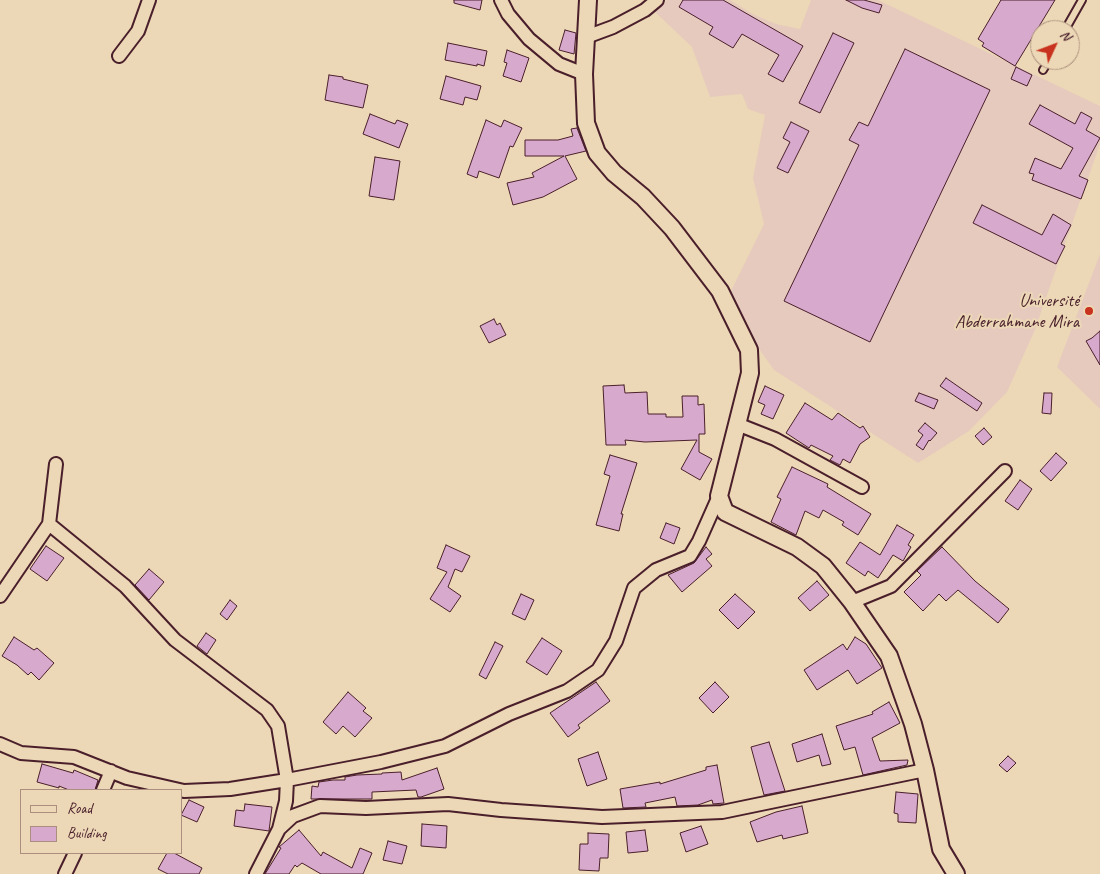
<!DOCTYPE html>
<meta charset="utf-8">
<style>
body{margin:0}
#map{position:relative;width:1100px;height:874px;overflow:hidden;background:#ecd8b6;font-family:Caveat,sans-serif}
canvas{display:block}
.legend{position:absolute;left:20px;top:789px;width:162px;height:65px;box-sizing:border-box;background:#ecd8b6;border:1px solid #ab8e7e;margin:0;padding:6px 9px;list-style:none;font-size:15px;color:#4a1f2b}
.legend li{display:flex;align-items:center;gap:10px;height:25px}
.legend b{width:25px;border:1px solid #ab8e7e}
.north{position:absolute;left:1030px;top:20px;width:50px;height:50px;box-sizing:border-box;background:#ecd8b6;border:1px solid #ab8e7e;border-radius:50%;rotate:47deg;font-size:14px;font-weight:700;line-height:20px;text-align:center;color:#4a1f2b}
.north::after{content:'';display:block;margin:auto;width:18px;height:22px;background:#c8321e;clip-path:polygon(50% 0,100% 100%,50% 72%,0 100%)}
</style>
<div id="map">
<canvas width="1100" height="874"></canvas>
<ul class="legend">
<li><b style="height:6px;background:#ecd8b6"></b>Road</li>
<li><b style="height:14px;background:#d7a9cc"></b>Building</li>
</ul>
<div class="north">N</div>
</div>
<script>
const ctx = document.querySelector('canvas').getContext('2d');
ctx.lineJoin = 'round';
function paint(path, color) {
  ctx.fillStyle = color;
  ctx.fill(path, 'evenodd');
}
function poly(rows) {
  const path = new Path2D();
  for (const r of rows) {
    path.moveTo(r[0], r[1]);
    for (let i = 2; i < r.length; i += 2) path.lineTo(r[i], r[i + 1]);
  }
  return path;
}
function stroke(path, color, width, dash) {
  ctx.strokeStyle = color;
  ctx.lineWidth = width;
  ctx.lineCap = dash ? 'butt' : 'round';
  ctx.setLineDash(dash || []);
  ctx.stroke(path);
}
function label(font, color, halo, rows, align = 'center') {
  ctx.font = font + ' Caveat,sans-serif';
  ctx.lineWidth = 4;
  ctx.setLineDash([]);
  ctx.textBaseline = 'middle';
  ctx.strokeStyle = halo;
  ctx.fillStyle = color;
  for (const [text, x, y, turn = 0] of rows) {
    ctx.save();
    ctx.translate(x, y);
    ctx.rotate((+turn || 0) * Math.PI / 180);
    ctx.textAlign = isNaN(turn) ? turn : align;
    if (halo) ctx.strokeText(text, 0, 0);
    ctx.fillText(text, 0, 0);
    ctx.restore();
  }
}
const built = poly([
 [667,0,730,0,753,14,776,24,800,29,811,0,878,0,1100,106,1100,144,1034,332,1007,392,969,431,918,463,774,370,750,336,748,324,735,304,730,293,764,224,753,178,765,115,748,109,742,94,710,97,692,47,655,12],
 [1100,254,1100,409,1057,367]
]);
const building = poly([
 [454,0,482,0,480,10,454,3,454,0],
 [683,0,723,0,803,46,783,82,768,74,779,55,742,34,733,48,709,34,713,27,679,7,683,0],
 [846,0,864,0,882,5,879,13,862,8,846,0],
 [1001,0,1055,0,1015,66,982,46,984,43,978,39,1001,0],
 [565,30,576,33,574,54,559,50,565,30],
 [833,33,854,43,820,113,799,103,833,33],
 [448,43,487,51,484,66,477,64,477,66,445,60,448,43],
 [905,49,990,90,870,342,784,301,859,145,849,140,859,122,868,126,905,49],
 [507,50,529,58,521,82,503,76,507,63,504,62,507,50],
 [1016,67,1032,75,1027,86,1011,79,1016,67],
 [329,75,343,77,343,79,368,85,363,108,325,100,329,75],
 [446,76,481,86,477,100,465,97,463,105,440,99,446,76],
 [1040,105,1075,124,1081,112,1092,118,1086,130,1100,138,1079,176,1088,180,1081,199,1032,180,1034,174,1029,173,1035,158,1061,169,1073,148,1029,124,1040,105],
 [370,114,395,124,397,120,408,124,399,148,363,134,370,114],
 [486,120,501,127,504,120,522,128,513,147,510,146,499,178,479,171,477,178,467,174,486,120],
 [791,122,809,131,788,173,777,168,790,142,783,138,791,122],
 [577,128,586,151,565,156,577,179,543,197,513,205,507,183,534,177,532,173,564,156,525,156,525,140,558,140,573,136,571,129,577,128],
 [375,157,400,161,394,200,369,196,375,157],
 [982,205,1042,235,1053,214,1071,225,1061,244,1065,246,1056,264,973,223,982,205],
 [494,319,497,325,500,323,506,335,489,343,480,326,494,319],
 [1100,331,1100,365,1086,341,1092,338,1100,331],
 [946,378,982,403,977,411,940,386,946,378],
 [624,385,625,393,647,392,648,414,666,414,666,417,683,417,682,396,698,396,698,405,704,404,705,434,699,434,699,452,712,459,700,480,681,469,697,440,645,442,625,440,626,445,606,445,603,386,624,385],
 [765,386,784,395,773,419,761,414,765,405,758,402,765,386],
 [919,393,938,400,934,409,915,401,919,393],
 [1044,393,1052,393,1051,414,1042,413,1044,393],
 [805,403,832,420,838,413,860,428,863,426,870,437,860,444,850,463,843,459,840,465,830,460,833,456,811,445,809,448,786,433,805,403],
 [925,423,937,433,930,441,929,440,923,450,916,445,923,435,918,431,925,423],
 [984,428,992,437,983,445,975,436,984,428],
 [1056,453,1067,463,1051,481,1040,471,1056,453],
 [610,455,637,463,621,514,623,514,619,531,596,525,610,476,604,474,610,455],
 [792,467,828,484,827,487,871,514,858,535,842,525,844,522,823,510,819,518,805,511,796,535,771,522,781,499,777,497,792,467],
 [1020,480,1032,489,1018,510,1005,501,1020,480],
 [666,523,680,528,674,544,660,538,666,523],
 [897,525,914,535,908,545,911,547,903,561,893,555,878,578,868,571,865,576,846,563,860,542,880,555,897,525],
 [446,545,470,556,462,572,455,569,448,587,461,596,450,612,430,599,447,572,437,568,446,545],
 [46,546,64,558,47,581,30,569,46,546],
 [706,547,712,554,706,559,712,566,682,592,668,575,694,563,706,547],
 [942,547,975,581,1009,609,998,623,958,590,946,601,939,594,923,611,904,592,921,575,917,571,942,547],
 [149,569,164,582,149,600,135,585,149,569],
 [817,581,829,595,810,611,798,598,817,581],
 [521,594,534,600,525,620,512,614,521,594],
 [735,594,755,612,738,629,719,610,735,594],
 [230,600,237,606,227,620,220,614,230,600],
 [206,633,216,640,207,654,197,646,206,633],
 [14,637,34,650,37,648,54,663,39,680,31,672,28,675,17,665,2,656,14,637],
 [855,637,866,644,882,668,857,684,848,670,817,690,804,670,843,644,847,650,855,637],
 [542,638,562,651,547,675,526,662,542,638],
 [495,642,503,646,486,679,479,675,495,642],
 [596,682,610,701,578,725,580,728,568,737,550,713,596,682],
 [715,682,729,697,713,713,699,698,715,682],
 [348,692,366,708,363,711,372,718,355,737,343,726,336,734,323,722,348,692],
 [889,702,900,723,872,738,880,761,908,760,907,765,863,775,855,747,844,750,836,726,873,714,872,712,889,702],
 [822,734,831,764,822,766,819,755,797,762,792,744,822,734],
 [769,742,785,791,764,795,751,747,769,742],
 [598,752,607,779,587,786,578,759,598,752],
 [1008,756,1016,763,1007,772,999,765,1008,756],
 [42,764,73,773,74,770,98,780,95,790,69,790,59,786,59,788,37,782,42,764],
 [717,765,724,803,713,804,712,800,698,805,677,806,675,797,645,803,646,807,623,808,620,789,660,782,660,784,706,770,706,767,717,765],
 [437,768,444,789,421,797,418,797,416,790,372,792,372,799,311,799,312,786,318,787,319,782,333,780,345,780,345,777,357,775,382,774,382,773,401,772,402,780,437,768],
 [896,792,918,794,916,823,898,822,898,814,894,813,896,792],
 [189,800,204,807,197,822,181,815,189,800],
 [245,804,272,807,269,831,234,826,236,810,244,811,245,804],
 [802,806,808,833,783,839,782,835,757,842,750,822,776,812,802,806],
 [422,824,447,826,446,848,421,846,422,824],
 [701,826,708,844,686,852,680,833,701,826],
 [299,830,321,856,323,852,352,868,360,848,372,853,363,874,321,874,302,863,297,867,295,865,289,874,265,874,281,848,279,847,299,830],
 [645,830,648,851,628,853,626,832,645,830],
 [588,833,609,834,608,858,600,858,599,871,579,870,580,844,588,844,588,833],
 [388,841,407,846,402,864,383,860,388,841],
 [167,853,174,853,202,868,199,874,168,874,158,869,167,853]
]);
const service = poly([
 [1065,30,1082,0],
 [1043,70,1049,60]
]);
const minor = poly([
 [501,0,508,14,529,39,559,64,584,74],
 [586,37,613,27,645,10,657,0],
 [119,56,138,31,149,0],
 [737,424,775,439,862,487],
 [49,524,125,586,175,640,267,710,278,726,287,780,286,801,279,829,256,874],
 [0,596,49,524,56,464],
 [852,602,891,586,1005,471],
 [0,744,21,753,74,757,127,778,184,791,230,789,287,780,381,762,445,746,509,714,567,691,598,670,616,641,634,588,656,570,690,556,699,541,719,496],
 [103,790,111,771],
 [279,829,293,816,320,806,366,808,448,804,501,810,602,817,722,812,925,770],
 [65,874,75,853]
]);
const tertiary = poly([
 [588,0,584,74,586,123,597,153,614,173,643,197,672,228,720,291,749,350,750,373,719,496,725,512,797,547,823,566,852,602,889,656,913,724,925,770,941,849,956,874]
]);
const markers = [
 [1089,311,5,"#c8321e"]
];
const poiNames = [
 ["Université",1079,301],
 ["Abderrahmane Mira",1079,322]
];
paint(built, '#e6cabd');
paint(building, '#d7a9cc');
stroke(building, '#4a1f2b', 1);
stroke(service, '#4a1f2b', 10);
stroke(minor, '#4a1f2b', 16);
stroke(tertiary, '#4a1f2b', 20);
stroke(service, '#ecd8b6', 6);
stroke(minor, '#ecd8b6', 12);
stroke(tertiary, '#ecd8b6', 16);
for (const [x, y, r, color] of markers) {
  const dot = new Path2D();
  dot.arc(x, y, r, 0, 2 * Math.PI);
  ctx.fillStyle = color;
  ctx.fill(dot);
  stroke(dot, '#ecd8b6', 2);
}
label('18px', '#4a1f2b', '#ecd8b6', poiNames, 'right');
</script>
